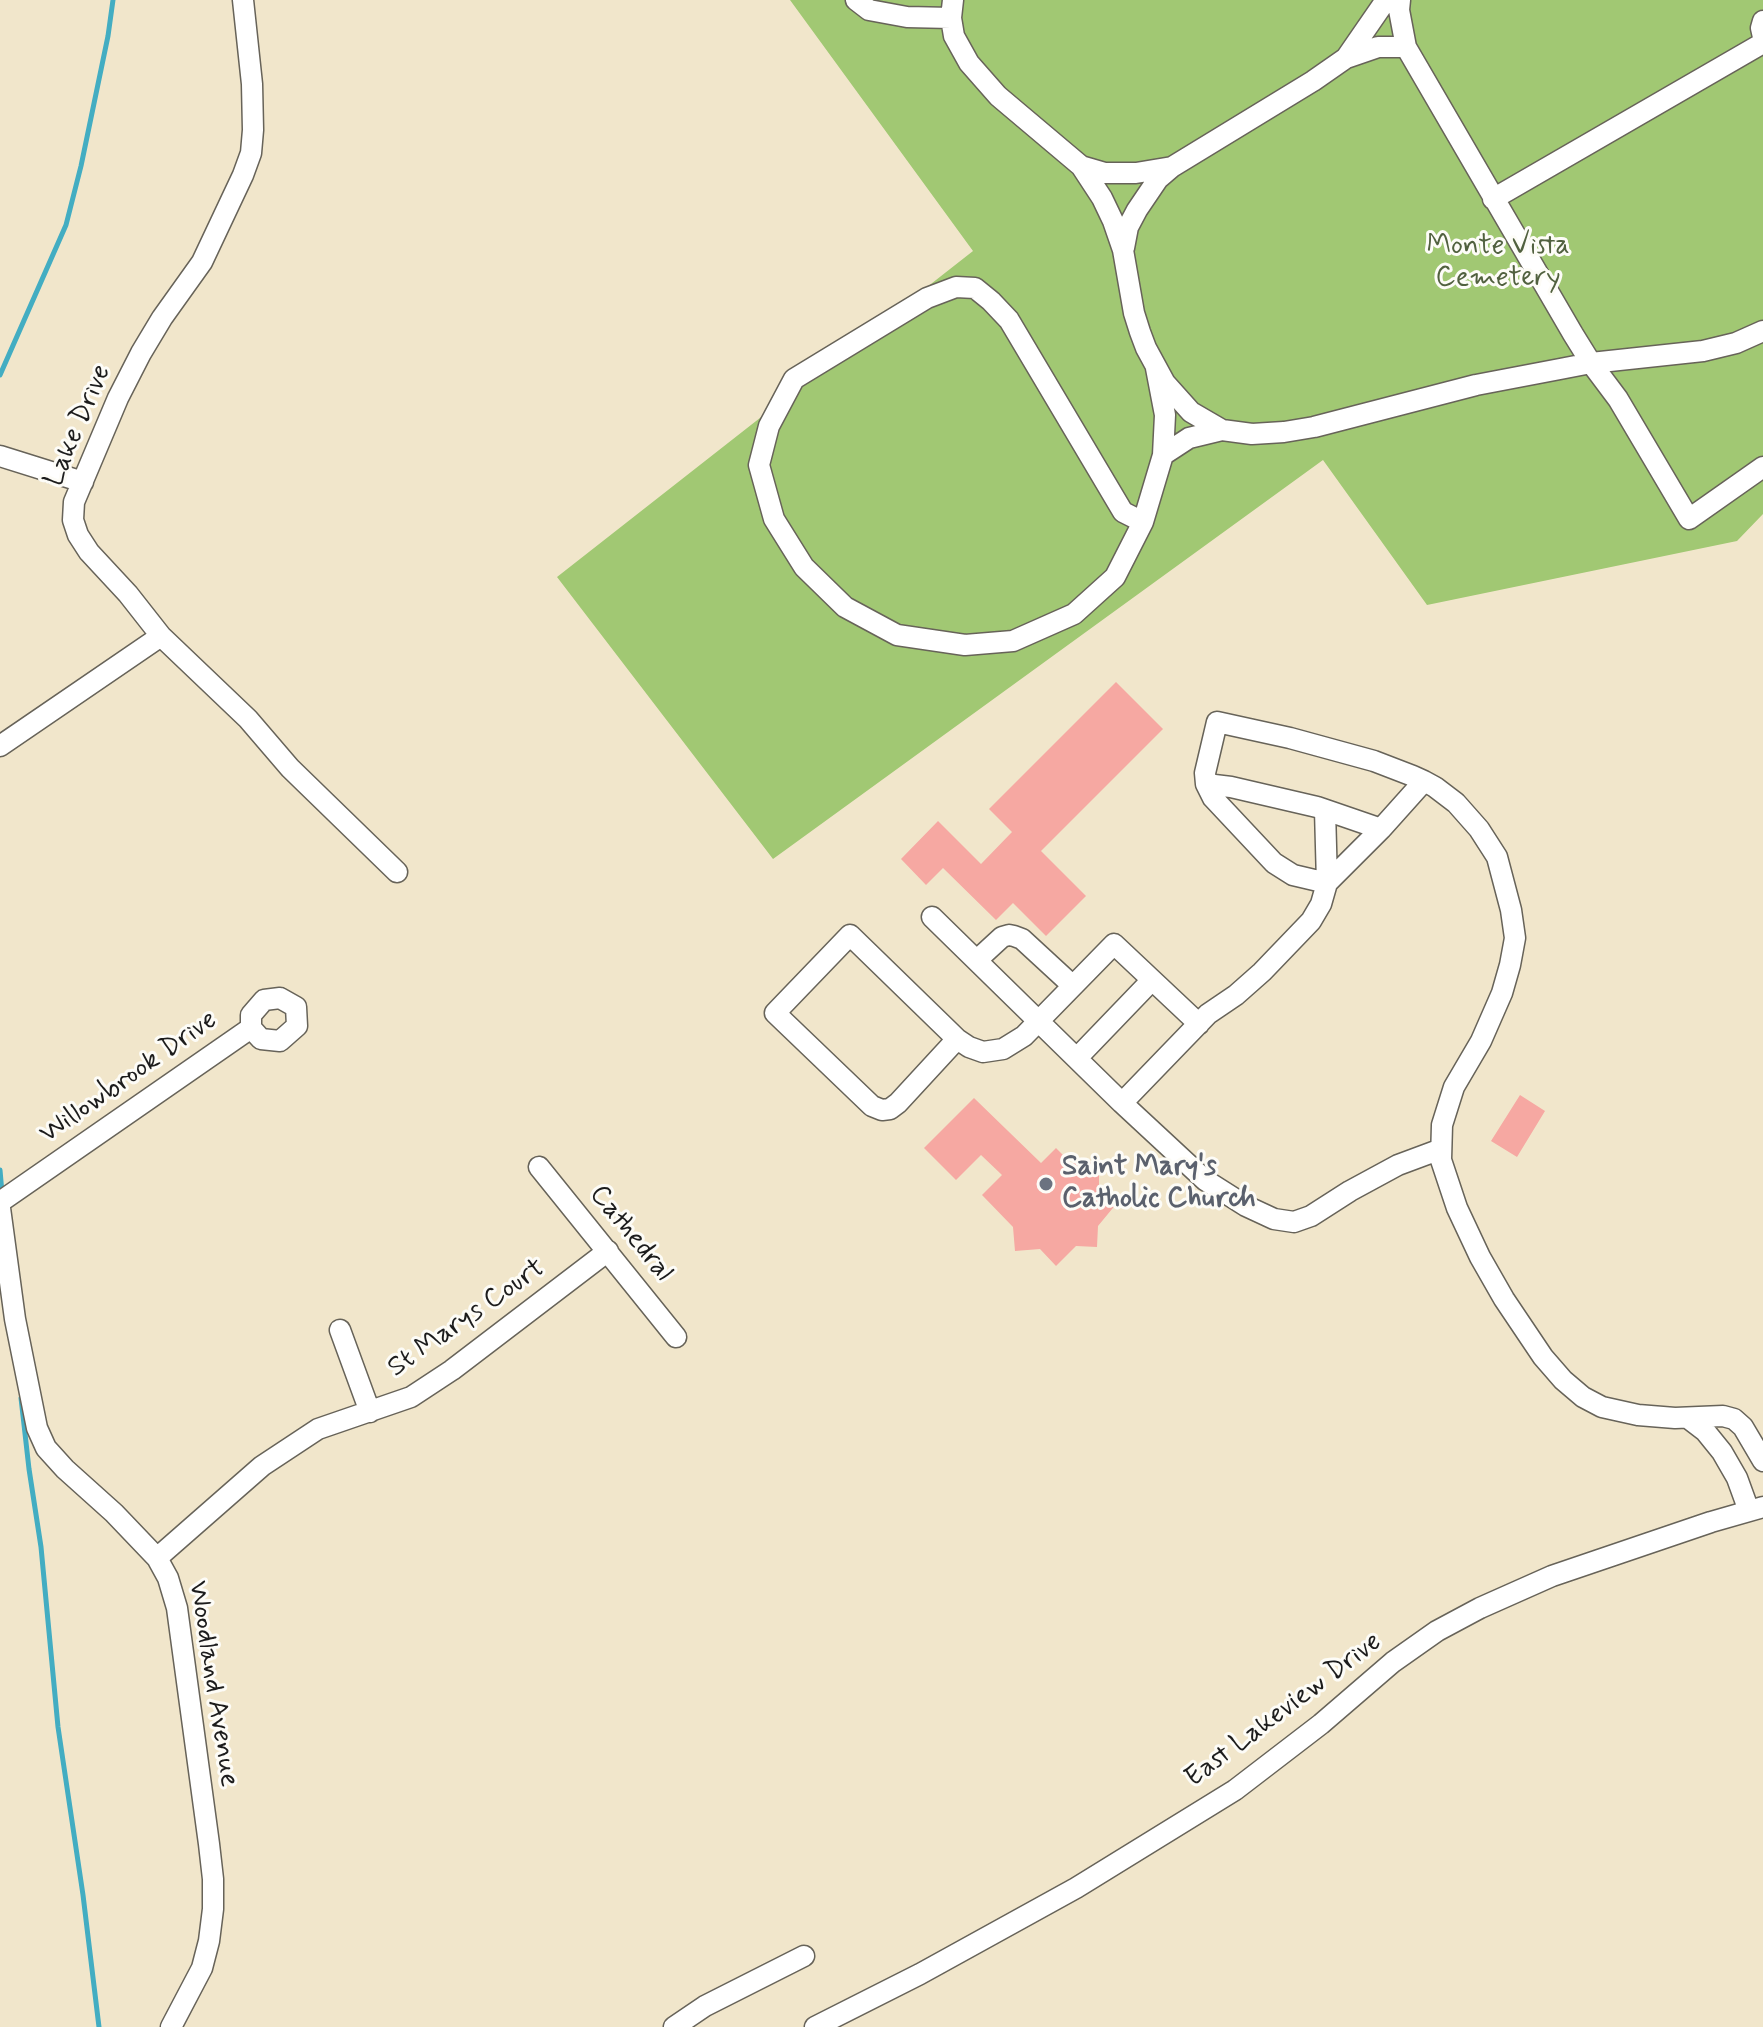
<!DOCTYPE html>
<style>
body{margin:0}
canvas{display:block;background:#f1e6cb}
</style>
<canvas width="1763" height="2027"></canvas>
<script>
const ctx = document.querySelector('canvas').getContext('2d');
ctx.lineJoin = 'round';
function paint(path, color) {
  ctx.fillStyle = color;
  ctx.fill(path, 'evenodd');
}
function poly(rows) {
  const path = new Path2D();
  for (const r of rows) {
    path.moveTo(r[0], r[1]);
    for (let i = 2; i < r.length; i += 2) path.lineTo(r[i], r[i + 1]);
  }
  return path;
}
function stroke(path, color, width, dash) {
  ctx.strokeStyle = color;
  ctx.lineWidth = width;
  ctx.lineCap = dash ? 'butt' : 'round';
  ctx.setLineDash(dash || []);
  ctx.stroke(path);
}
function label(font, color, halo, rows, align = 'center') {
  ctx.font = font + ' Mynerve,sans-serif';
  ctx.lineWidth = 6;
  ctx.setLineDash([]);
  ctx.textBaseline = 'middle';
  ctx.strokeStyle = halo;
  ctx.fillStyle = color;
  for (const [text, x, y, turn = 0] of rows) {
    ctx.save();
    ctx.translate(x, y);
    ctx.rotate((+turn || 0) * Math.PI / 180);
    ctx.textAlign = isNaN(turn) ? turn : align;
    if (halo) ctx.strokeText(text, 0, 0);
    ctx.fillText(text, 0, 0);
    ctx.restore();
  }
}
const green = poly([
 [790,0,1763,0,1763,514,1737,541,1427,605,1323,460,773,859,557,577,973,251]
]);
const stream = poly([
 [0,375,66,225,81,166,108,36,113,0],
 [0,1170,2,1193],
 [21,1398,29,1469,41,1547,58,1727,83,1895,99,2027]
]);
const building = poly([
 [1116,682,1163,729,1041,851,1086,896,1046,936,1013,903,996,920,943,868,926,885,901,859,938,821,981,864,1012,832,989,809],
 [1520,1095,1545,1111,1517,1157,1491,1141],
 [974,1098,1041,1163,1056,1148,1071,1163,1099,1162,1099,1189,1117,1203,1098,1226,1097,1247,1076,1246,1056,1266,1040,1249,1015,1251,1013,1227,982,1195,1002,1175,981,1155,956,1180,924,1148]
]);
const minor = poly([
 [243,0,252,84,253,130,251,153,243,175,202,262,162,318,141,353,118,398,74,502,73,520,78,535,89,552,128,594,161,636,248,719,290,768,397,872],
 [856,0,869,10,907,17,951,18],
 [953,0,951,18,954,36,969,63,998,96,1081,166,1102,198,1113,221,1123,250,1134,313,1140,332,1146,348,1165,383,1191,412,1222,430,1252,434,1284,432,1314,427,1476,385,1560,369,1591,363,1703,351,1736,343,1763,331],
 [1400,0,1399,10,1406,47,1573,334,1591,363,1618,399,1689,519,1763,467],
 [1763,21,1761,28,1763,37],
 [1346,58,1378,47,1406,47],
 [1081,166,1105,173,1136,173,1172,167,1313,81,1346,58,1386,0],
 [1493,199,1763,43],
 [1124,248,1128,227,1137,210,1158,179,1172,167],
 [1163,455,1189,438,1222,430],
 [0,456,83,482],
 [1143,522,1123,512,1009,320,991,301,975,288,956,287,927,298,794,379,769,426,759,465,774,519,804,567,845,607,897,635,965,645,1013,641,1074,614,1115,577,1143,522,1163,455,1165,415,1156,368],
 [0,746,161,636],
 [1424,781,1381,829,1327,883,1293,875,1274,863,1213,798,1206,784,1205,773,1217,722,1290,738,1374,761,1413,776,1424,781,1435,787,1456,803,1479,829,1497,857,1511,910,1515,938,1510,965,1502,993,1481,1041,1454,1087,1442,1125,1441,1160,1457,1208,1480,1257,1504,1299,1543,1357,1563,1380,1583,1397,1602,1407,1638,1415,1675,1418,1723,1416,1734,1419,1743,1427,1763,1461],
 [1206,784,1231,787,1317,807,1381,829],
 [932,917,1122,1103,1205,1180,1246,1206,1274,1219,1294,1222,1311,1216,1350,1191,1398,1165,1441,1149],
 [977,960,1002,937,1009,935,1014,936,1022,939,1073,986],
 [280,998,296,1007,297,1026,280,1041,261,1039,251,1028,251,1015,264,1000,280,998],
 [957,1039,898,1103,890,1109,882,1110,872,1106,775,1013,850,935,957,1039,969,1047,983,1052,1003,1049,1024,1036,1114,944,1199,1024],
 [1077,1058,1152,980],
 [1122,1103,1208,1014,1236,995,1262,972,1311,921,1321,904,1327,883,1325,810],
 [539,1167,676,1337],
 [0,1202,251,1028],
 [0,1208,15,1319,37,1428,46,1448,65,1469,114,1513,157,1558,168,1578,177,1608,209,1844,213,1879,213,1909,209,1941,202,1968,171,2027],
 [340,1330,370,1412],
 [1688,1418,1705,1431,1722,1452,1737,1478,1749,1511],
 [157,1558,262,1466,318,1429,411,1397,452,1370,608,1251],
 [674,2027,705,2006,804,1956],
 [815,2027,920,1974,1076,1888,1235,1790,1321,1724,1393,1662,1437,1631,1480,1608,1552,1576,1711,1522,1763,1507]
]);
const markers = [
 [1046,1184,8,"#6b7280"]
];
const parkNames = [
 ["Monte Vista",1498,247],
 ["Cemetery",1498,279]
];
const streetNames = [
 ["Lake Drive",79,426,-67],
 ["Willowbrook Drive",129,1078,-35],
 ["Cathedral",630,1234,51],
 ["St Marys Court",467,1319,-35],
 ["Woodland Avenue",212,1684,81],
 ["East Lakeview Drive",1284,1711,-37]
];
const worshipNames = [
 ["Saint Mary's",1062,1168],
 ["Catholic Church",1062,1200]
];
paint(green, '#a1c873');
stroke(stream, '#43adc2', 5);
paint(building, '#f6a8a2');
stroke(minor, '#676359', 23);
stroke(minor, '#fff', 20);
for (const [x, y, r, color] of markers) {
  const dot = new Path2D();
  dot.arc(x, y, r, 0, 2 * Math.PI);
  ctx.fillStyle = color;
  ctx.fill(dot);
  stroke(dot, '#fdfcf7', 3);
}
label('28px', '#51613f', '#fdfcf7', parkNames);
label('28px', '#1c1c1c', '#fdfcf7', streetNames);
label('bold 28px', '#5b616d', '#fdfcf7', worshipNames, 'left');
</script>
